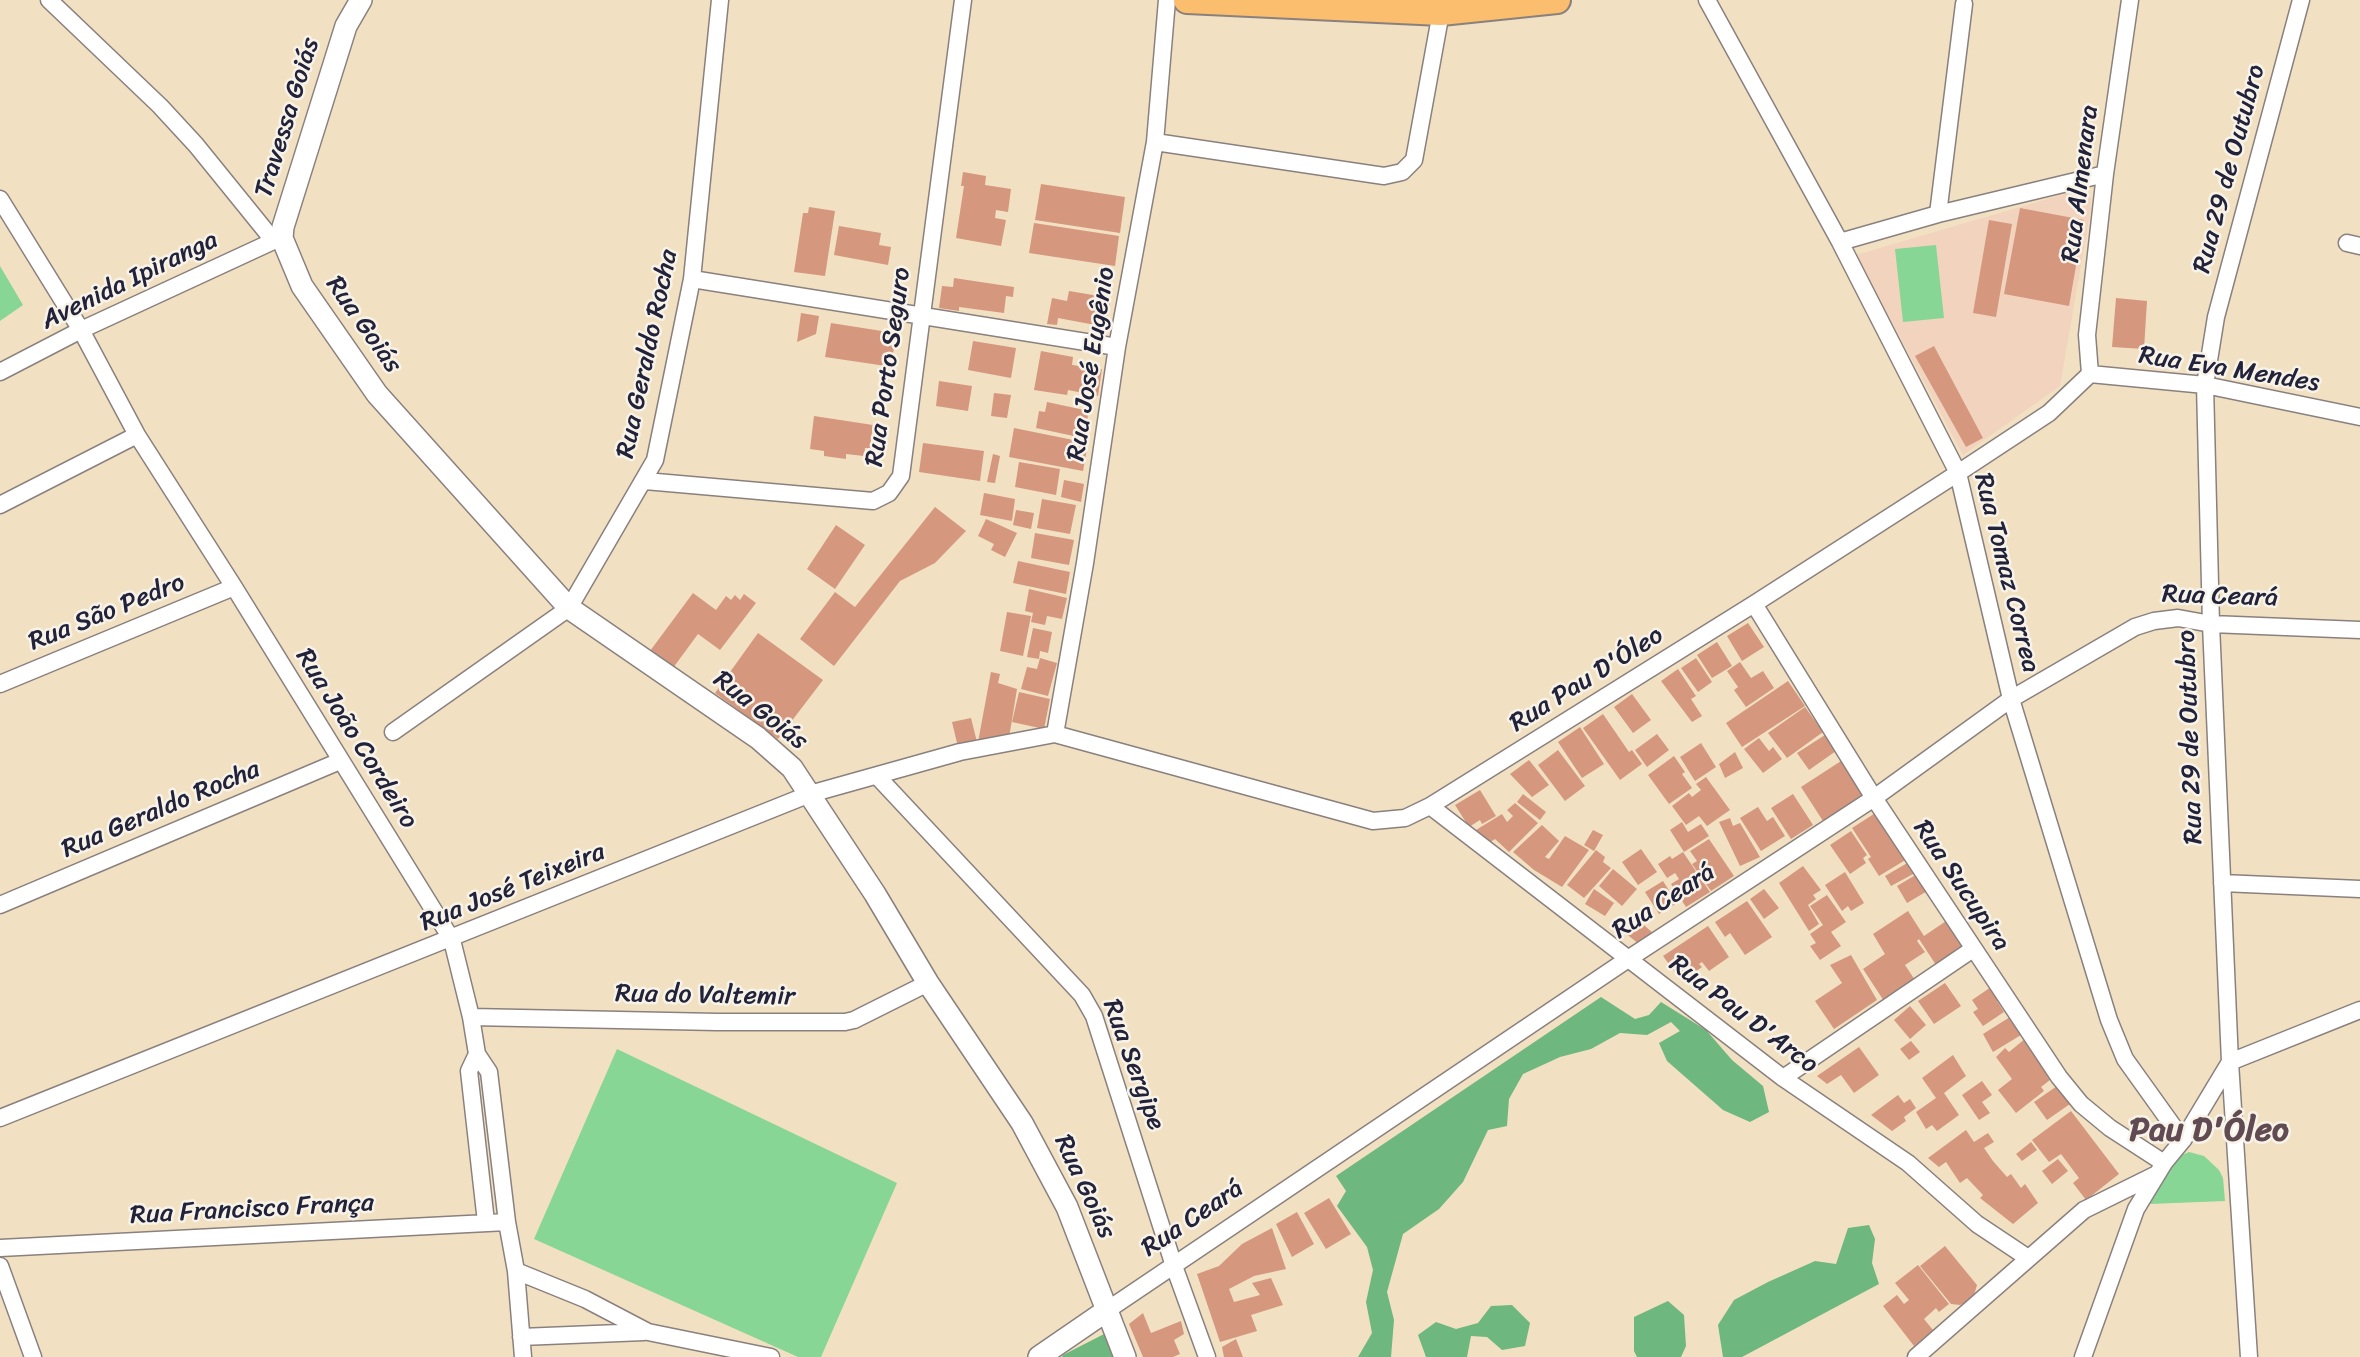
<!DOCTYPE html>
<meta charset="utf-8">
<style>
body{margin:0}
canvas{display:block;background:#f1e0c2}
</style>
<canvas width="2360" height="1357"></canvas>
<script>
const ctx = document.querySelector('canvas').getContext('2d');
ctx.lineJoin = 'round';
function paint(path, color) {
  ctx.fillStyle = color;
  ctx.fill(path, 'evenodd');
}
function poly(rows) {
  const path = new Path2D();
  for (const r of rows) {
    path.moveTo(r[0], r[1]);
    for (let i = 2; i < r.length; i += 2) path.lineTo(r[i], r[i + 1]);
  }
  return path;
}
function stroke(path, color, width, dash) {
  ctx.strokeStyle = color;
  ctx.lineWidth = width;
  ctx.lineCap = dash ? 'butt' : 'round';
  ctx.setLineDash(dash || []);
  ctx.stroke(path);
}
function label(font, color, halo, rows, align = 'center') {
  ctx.font = font + ' Sriracha,sans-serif';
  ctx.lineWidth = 5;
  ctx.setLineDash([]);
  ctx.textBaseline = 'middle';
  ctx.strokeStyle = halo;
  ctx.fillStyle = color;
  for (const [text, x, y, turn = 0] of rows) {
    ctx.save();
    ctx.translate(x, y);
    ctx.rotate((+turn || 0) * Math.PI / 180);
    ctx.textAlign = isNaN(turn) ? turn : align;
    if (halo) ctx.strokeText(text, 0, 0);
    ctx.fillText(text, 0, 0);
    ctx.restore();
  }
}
const built = poly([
 [2078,190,2091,197,2091,208,2060,386,1963,455,1856,255]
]);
const green = poly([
 [1936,245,1944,318,1903,322,1895,249],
 [0,266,23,305,0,321],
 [617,1049,897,1183,821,1357,798,1357,534,1239],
 [2189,1152,2204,1156,2219,1170,2223,1178,2225,1201,2150,1204,2159,1183,2177,1157]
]);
const forest = poly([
 [1601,997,1635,1019,1649,1015,1661,1002,1706,1030,1732,1060,1763,1086,1769,1112,1750,1122,1723,1110,1667,1061,1659,1043,1680,1031,1671,1022,1647,1035,1620,1033,1591,1049,1560,1057,1523,1074,1509,1099,1507,1126,1488,1130,1463,1182,1439,1209,1403,1234,1387,1292,1394,1320,1391,1357,1358,1357,1372,1333,1366,1302,1373,1270,1367,1247,1337,1206,1346,1191,1336,1176],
 [1869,1225,1875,1239,1872,1263,1879,1284,1742,1357,1723,1357,1718,1325,1734,1300,1768,1282,1815,1261,1836,1264,1848,1228],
 [1668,1301,1684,1315,1686,1346,1681,1357,1637,1357,1634,1351,1634,1317],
 [1512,1305,1530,1323,1525,1346,1502,1350,1487,1337,1471,1336,1467,1357,1426,1357,1418,1335,1436,1322,1456,1329,1478,1323,1491,1306],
 [1110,1331,1120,1357,1062,1357,1063,1355]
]);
const building = poly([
 [963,172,986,176,985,185,1011,189,1008,212,996,210,995,218,1006,220,1001,246,956,238,964,186,961,186],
 [1041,184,1125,197,1120,233,1035,220],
 [809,207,835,211,825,276,794,272,803,213,808,213],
 [2020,208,2084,220,2069,306,2004,294],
 [1989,220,2012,224,1996,317,1973,313],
 [1034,223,1119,236,1115,266,1029,253],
 [839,226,881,233,879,245,891,247,888,265,834,255],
 [954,278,1014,287,1013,297,1006,296,1004,313,959,307,959,311,939,308,942,286,953,287],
 [1069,291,1111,298,1106,327,1058,318,1057,325,1047,324,1052,298,1067,301],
 [2116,298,2147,301,2144,349,2112,347],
 [801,313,819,316,816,334,797,342],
 [831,323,901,334,898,349,894,348,892,359,888,359,886,366,825,357],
 [973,341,1016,348,1011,378,968,370],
 [1934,346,1983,438,1966,447,1915,356],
 [1041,351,1073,357,1072,365,1102,369,1098,396,1068,390,1067,395,1034,390],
 [939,381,972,386,968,411,936,406],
 [994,393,1011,395,1007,418,991,416],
 [1047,402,1089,411,1083,438,1036,428,1039,411,1045,412],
 [814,416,873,425,870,448,865,448,864,456,846,454,846,459,824,456,824,451,810,449],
 [1014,428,1088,443,1083,471,1009,457],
 [923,443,984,451,980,481,919,472],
 [993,454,1000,456,995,483,987,482],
 [1019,462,1060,469,1056,495,1015,487],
 [1064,480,1084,484,1081,502,1061,497],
 [984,493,1015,499,1012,521,980,515],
 [1042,499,1076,505,1070,534,1037,528],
 [935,507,966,531,935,563,900,581,834,666,800,639,835,592,855,607],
 [1016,510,1034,513,1031,529,1013,525],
 [986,519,1017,533,1005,557,991,550,994,544,978,536],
 [836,525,865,545,835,589,807,569],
 [1035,533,1074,540,1069,565,1031,558],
 [1018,561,1070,572,1066,594,1013,583],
 [1029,589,1067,598,1062,619,1047,616,1045,625,1031,622,1033,613,1025,611],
 [693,593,716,610,726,596,731,600,735,595,740,600,744,594,756,603,720,650,698,634,673,668,650,651],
 [1007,612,1031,616,1023,656,1000,651],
 [1748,623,1764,647,1742,661,1727,636],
 [1033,628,1052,632,1048,653,1040,651,1039,659,1027,657],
 [758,633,823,680,778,739,715,693],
 [1717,642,1732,666,1712,678,1697,655],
 [1040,658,1057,663,1048,696,1021,689,1027,667,1037,669],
 [1696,658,1712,682,1698,692,1681,668],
 [1740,662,1751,678,1763,671,1774,688,1746,707,1734,690,1738,687,1727,671],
 [1678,669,1696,696,1691,699,1702,716,1692,722,1661,681],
 [991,672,1000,674,998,683,1017,689,1009,738,978,742],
 [1788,681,1805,706,1742,747,1726,723],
 [1019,692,1050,699,1044,729,1012,722],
 [1632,694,1651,720,1633,733,1614,707],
 [1805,707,1823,732,1787,758,1768,733],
 [1603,714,1629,752,1632,750,1642,764,1620,780,1583,728],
 [971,718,977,742,958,747,952,722],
 [1580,727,1604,764,1582,778,1558,742],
 [1657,734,1669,750,1647,767,1635,750],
 [1825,735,1836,751,1809,770,1797,753],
 [1759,738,1769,751,1773,747,1782,759,1763,773,1744,749],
 [1701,743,1716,767,1695,781,1680,757],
 [1558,750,1585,786,1565,801,1538,765],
 [1735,752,1743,768,1725,778,1719,764],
 [1674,756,1685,772,1682,774,1692,788,1669,804,1648,775],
 [1529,760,1549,785,1532,797,1510,774],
 [1841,761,1863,796,1823,821,1801,787],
 [1706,777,1730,810,1707,826,1699,816,1686,825,1672,806,1689,793,1692,797,1701,790,1696,784],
 [1480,790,1496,816,1482,824,1480,820,1469,827,1455,805],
 [1523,794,1546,812,1540,820,1517,802],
 [1793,794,1813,825,1791,839,1771,808],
 [1515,803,1538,823,1509,852,1495,839,1489,843,1476,830,1502,814,1507,822,1513,816,1507,810],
 [1758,807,1767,821,1773,817,1785,836,1761,851,1740,818],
 [1877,812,1907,859,1879,876,1868,859,1871,857,1852,828],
 [1730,818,1733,826,1740,823,1760,857,1740,866,1719,822],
 [1682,822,1688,832,1701,824,1709,836,1684,852,1670,830],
 [1542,825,1559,841,1545,857,1549,859,1565,836,1589,850,1562,887,1534,870,1513,852],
 [1593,830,1603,835,1594,851,1584,845],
 [1851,831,1867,855,1863,858,1866,863,1850,874,1830,845],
 [1709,839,1734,876,1711,891,1692,864,1697,861,1690,851],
 [1641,849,1657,872,1638,885,1622,862],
 [1596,850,1605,857,1603,862,1611,868,1584,898,1567,885],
 [1683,852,1710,892,1686,907,1671,884,1679,879,1675,873,1667,878,1658,864,1670,856,1672,859],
 [1909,862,1915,873,1891,886,1885,876],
 [1803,866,1821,890,1813,895,1816,899,1808,905,1819,924,1809,931,1779,883],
 [1613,869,1637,889,1622,906,1599,886],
 [1845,872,1864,903,1851,911,1848,906,1842,911,1825,885],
 [1919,873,1929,890,1907,903,1897,886],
 [1663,881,1677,903,1659,914,1645,892],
 [1594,889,1614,903,1605,916,1585,904],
 [1764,889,1779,908,1764,919,1750,899],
 [1827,895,1846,922,1831,932,1841,946,1820,960,1810,946,1816,943,1810,934,1823,925,1810,906],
 [1747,901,1772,937,1745,955,1730,933,1725,937,1715,922],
 [1908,911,1924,936,1949,919,1966,945,1936,965,1919,939,1917,941,1925,952,1905,965,1915,980,1884,1001,1863,969,1885,954,1873,934],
 [1636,918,1654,934,1640,945,1624,932],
 [1708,926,1729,957,1709,971,1702,962,1699,964,1702,967,1691,975,1687,969,1677,975,1663,956],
 [1851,955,1877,1000,1834,1029,1815,1001,1842,983,1830,965],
 [1945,983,1961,1006,1934,1024,1918,1001],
 [1994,985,2002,998,1997,1001,2004,1012,1983,1026,1973,1012,1978,1009,1972,1000],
 [1910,1006,1926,1025,1910,1039,1894,1020],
 [2010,1017,2021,1035,1993,1052,1983,1034],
 [2026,1038,2055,1076,2041,1087,2044,1091,2016,1113,1998,1090,2012,1079,1996,1057,2005,1048,2009,1052],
 [1911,1041,1920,1052,1909,1060,1900,1049],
 [1859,1047,1879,1075,1854,1093,1841,1075,1827,1084,1817,1076],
 [1953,1055,1966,1076,1944,1093,1959,1115,1937,1131,1932,1125,1926,1129,1916,1112,1936,1098,1922,1078],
 [1982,1081,1992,1095,1982,1102,1990,1113,1979,1120,1962,1095],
 [2057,1086,2070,1104,2047,1120,2034,1102],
 [1898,1095,1904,1103,1910,1099,1916,1108,1904,1117,1906,1121,1892,1131,1871,1115],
 [2071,1111,2119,1174,2086,1200,2073,1183,2079,1178,2061,1154,2049,1162,2032,1140],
 [1966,1130,1974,1142,1988,1133,1994,1142,1984,1148,1993,1161,2007,1177,2011,1174,2021,1188,2025,1184,2038,1203,2013,1224,1980,1198,1983,1195,1967,1178,1960,1183,1946,1162,1939,1167,1928,1158],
 [2031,1142,2037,1150,2022,1161,2016,1154],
 [2058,1159,2068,1171,2052,1184,2042,1171],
 [1329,1198,1351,1234,1326,1249,1304,1213],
 [1297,1212,1314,1244,1292,1257,1276,1224],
 [1272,1228,1286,1269,1254,1276,1229,1289,1234,1302,1260,1295,1252,1283,1271,1278,1283,1305,1251,1315,1257,1331,1220,1342,1197,1274,1219,1266,1242,1244],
 [1945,1246,1977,1285,1974,1295,1967,1302,1960,1305,1951,1304,1920,1266],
 [1918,1265,1949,1304,1939,1312,1936,1308,1924,1319,1933,1330,1914,1346,1883,1306,1897,1295,1904,1304,1909,1300,1895,1283],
 [1143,1313,1151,1333,1181,1321,1184,1334,1174,1340,1180,1354,1173,1357,1143,1357,1129,1324],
 [1236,1339,1243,1357,1224,1357,1222,1347]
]);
const minor = poly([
 [49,0,160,106,196,145,273,240],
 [1707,0,1840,242,1958,473,2011,699,2109,1020,2125,1059,2183,1140],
 [1155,142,1384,176,1402,172,1414,160,1441,12],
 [0,199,81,330,137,435,234,587,452,940,471,1017,477,1054,489,1072,507,1222,516,1271,523,1357],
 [1938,214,1964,4],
 [1840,242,1938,214,2105,174],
 [2347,243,2360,246],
 [692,279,1117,347],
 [0,372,81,330,280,238],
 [2090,374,2087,335,2105,174,2130,0],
 [2090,374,2205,385,2360,417],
 [645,481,873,501,889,493,901,476,963,0],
 [0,505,137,435],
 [1754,604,1874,798,2059,1077,2081,1104,2110,1128,2164,1163],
 [0,684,234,587],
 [393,732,569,608,655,460,692,279,720,0],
 [1055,734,1085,563,1117,347,1155,142,1167,0],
 [877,776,1082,995,1094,1016,1174,1266,1207,1357],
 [1430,806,1783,1078,1908,1163,1977,1224,2028,1258],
 [2222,883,2360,889],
 [0,905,340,761],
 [471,1017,717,1022,845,1022,854,1020,928,983],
 [477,1054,469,1071,486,1222],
 [1783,1078,1973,949],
 [0,1118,810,794,960,752,1055,734,1373,821,1405,818,1430,806,1754,604,1958,473,2049,413,2090,374],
 [0,1248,507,1222],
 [0,1266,33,1357],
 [516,1271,585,1299,648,1332,771,1357],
 [1106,1311,1628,959,1874,798,2011,699,2135,627,2154,621,2178,618,2211,624,2360,630],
 [521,1337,644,1332],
 [1916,1357,2084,1210,2157,1174],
 [2083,1357,2136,1209,2164,1163,2183,1140,2230,1062,2360,1010],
 [2249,1357,2230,1062,2211,624,2205,385,2216,317,2301,0]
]);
const tertiary = poly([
 [361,0,346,26,283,227,282,238,302,286,377,394,569,608,758,738,792,768,875,894,928,983,1022,1123,1067,1207,1125,1357],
 [1039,1357,1106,1311]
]);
const primary = poly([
 [1187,0,1441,12,1557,0]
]);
const streetNames = [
 ["Travessa Goiás",288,118,-73],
 ["Rua 29 de Outubro",2230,169,-75],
 ["Rua Almenara",2081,184,-83],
 ["Avenida Ipiranga",130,281,-26],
 ["Rua Goiás",363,325,55],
 ["Rua Geraldo Rocha",648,354,-78],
 ["Rua José Eugênio",1092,364,-81],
 ["Rua Porto Seguro",889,367,-82],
 ["Rua Eva Mendes",2229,370,9],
 ["Rua Tomaz Correa",2006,573,76],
 ["Rua Ceará",2220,597,2],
 ["Rua São Pedro",107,613,-22],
 ["Rua Pau D'Óleo",1587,680,-32],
 ["Rua Goiás",760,711,38],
 ["Rua 29 de Outubro",2191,737,-92],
 ["Rua João Cordeiro",356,739,58],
 ["Rua Geraldo Rocha",161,810,-23],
 ["Rua Sucupira",1961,886,56],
 ["Rua José Teixeira",513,888,-22],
 ["Rua Ceará",1664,902,-33],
 ["Rua do Valtemir",705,996,1],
 ["Rua Pau D'Arco",1743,1015,37],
 ["Rua Sergipe",1133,1065,70],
 ["Rua Goiás",1084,1187,65],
 ["Rua Francisco França",252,1210,-3],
 ["Rua Ceará",1193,1219,-34]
];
const districtNames = [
 ["Pau D'Óleo",2209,1132]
];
paint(built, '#f2d4be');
paint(green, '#88d695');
paint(forest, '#6eb77e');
paint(building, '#d5987e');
stroke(minor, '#8a817e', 19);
stroke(tertiary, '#8a817e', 24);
stroke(primary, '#8a817e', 30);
stroke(minor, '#fff', 16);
stroke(tertiary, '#fff', 21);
stroke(primary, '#fbbd6e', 26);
label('26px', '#22223b', '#f7f3e8', streetNames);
label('bold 33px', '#614b52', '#f7f3e8', districtNames);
</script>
